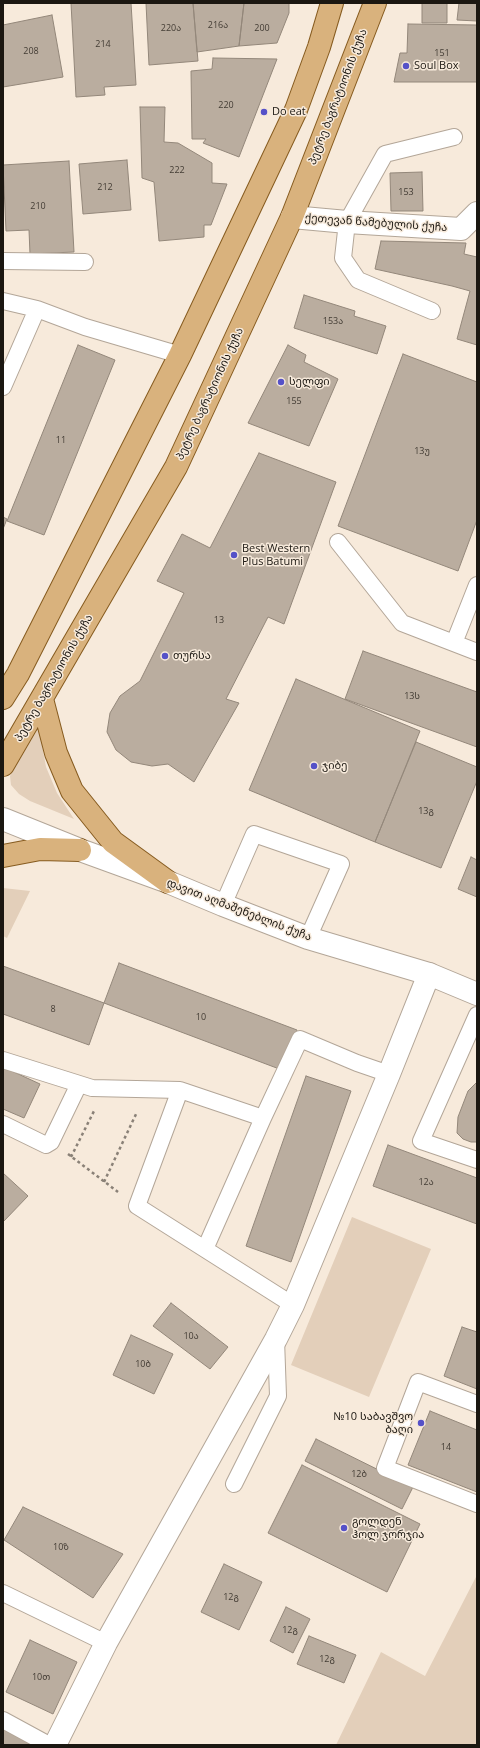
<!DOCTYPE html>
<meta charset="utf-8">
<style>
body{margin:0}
#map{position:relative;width:480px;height:1748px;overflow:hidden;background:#f7eadb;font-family:"Open Sans",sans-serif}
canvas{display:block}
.frame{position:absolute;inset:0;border:4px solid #1b1711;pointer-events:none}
</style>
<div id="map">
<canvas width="480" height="1748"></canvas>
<div class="frame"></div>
</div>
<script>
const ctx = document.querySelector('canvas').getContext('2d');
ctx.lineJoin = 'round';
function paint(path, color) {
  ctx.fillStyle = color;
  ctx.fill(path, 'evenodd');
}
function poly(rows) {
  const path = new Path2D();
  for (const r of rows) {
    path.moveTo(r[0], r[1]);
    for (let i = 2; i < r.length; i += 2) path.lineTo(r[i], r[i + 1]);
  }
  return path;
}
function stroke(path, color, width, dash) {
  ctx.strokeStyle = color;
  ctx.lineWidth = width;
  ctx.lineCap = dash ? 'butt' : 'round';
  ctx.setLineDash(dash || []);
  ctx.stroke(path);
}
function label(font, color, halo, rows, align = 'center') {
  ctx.font = font + ' "Open Sans","Noto Sans Georgian",sans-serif';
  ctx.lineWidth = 3;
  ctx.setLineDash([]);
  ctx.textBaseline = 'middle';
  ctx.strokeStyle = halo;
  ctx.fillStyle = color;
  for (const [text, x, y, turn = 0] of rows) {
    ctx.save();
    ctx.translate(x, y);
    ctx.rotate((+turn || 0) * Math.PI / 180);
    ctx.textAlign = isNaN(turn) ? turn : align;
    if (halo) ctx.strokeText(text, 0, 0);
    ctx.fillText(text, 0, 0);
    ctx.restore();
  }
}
const green = poly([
 [42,722,42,745,46,767,57,793,74,819,30,801,19,794,11,785,10,776],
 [3,888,30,891,7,938,3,936],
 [352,1217,431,1249,369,1397,291,1365],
 [477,1575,477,1745,336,1745,381,1652,425,1676]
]);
const building = poly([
 [71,3,131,3,136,85,104,87,105,95,76,97,71,3],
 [146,3,193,3,198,61,149,65,146,3],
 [193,3,244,3,239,46,197,52,193,3],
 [244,3,289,3,289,13,277,43,239,46,244,3],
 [422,3,447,3,447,23,422,23,422,3],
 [459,3,477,3,477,21,457,20,459,3],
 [52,15,63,77,3,87,3,25,52,15],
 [408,24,477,25,477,82,394,82,400,53,407,53,408,24],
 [213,58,277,59,239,157,203,143,206,139,192,139,191,71,212,69,213,58],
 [140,107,165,107,164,142,178,143,212,163,212,183,227,184,211,225,204,225,204,237,159,241,154,182,142,178,140,107],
 [127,160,131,210,83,214,79,164,127,160],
 [69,161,74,252,30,254,29,230,6,231,3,165,69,161],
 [422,172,423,211,391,211,390,173,422,172],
 [381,241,466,243,464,254,477,257,477,345,457,339,470,291,452,286,375,269,381,241],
 [304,295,355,311,354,316,386,326,377,354,294,328,304,295],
 [78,345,115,360,44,535,7,521,78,345],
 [288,345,306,355,304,362,338,379,309,446,248,423,288,345],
 [403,354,477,382,477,520,458,571,338,526,403,354],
 [259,453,336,482,284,624,268,617,226,699,239,703,194,782,168,764,152,766,131,762,116,750,107,732,110,713,120,696,140,681,184,593,157,581,182,534,210,548,259,453],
 [3,517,7,519,3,529,3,517],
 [363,651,477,692,477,747,345,699,363,651],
 [296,679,420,731,375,842,249,790,296,679],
 [416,742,477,767,477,781,441,868,375,842,416,742],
 [471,857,477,860,477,897,458,889,471,857],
 [119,963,297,1030,282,1070,104,1003,119,963],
 [3,966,104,1003,89,1045,3,1014,3,966],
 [3,1067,40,1084,24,1118,3,1109,3,1067],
 [306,1076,351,1091,291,1262,246,1246,306,1076],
 [477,1082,477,1142,471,1142,463,1139,457,1133,458,1117,468,1091,477,1082],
 [388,1145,477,1178,477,1224,373,1186,388,1145],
 [3,1173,28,1196,3,1222,3,1173],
 [171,1303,228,1347,210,1369,153,1326,171,1303],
 [462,1327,477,1332,477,1389,444,1376,462,1327],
 [131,1335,173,1354,154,1394,113,1375,131,1335],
 [430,1411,477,1430,477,1492,408,1465,430,1411],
 [316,1439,413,1487,402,1509,305,1461,316,1439],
 [302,1465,420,1524,387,1592,268,1533,302,1465],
 [23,1507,123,1554,93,1598,4,1540,23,1507],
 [224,1564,262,1582,239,1630,201,1612,224,1564],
 [286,1607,310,1619,293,1653,270,1641,286,1607],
 [309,1636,356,1655,344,1683,297,1664,309,1636],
 [30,1640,77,1662,53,1714,6,1692,30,1640],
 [3,1727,39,1745,3,1745,3,1727]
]);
const path = poly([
 [68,1154,118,1192],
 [71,1157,94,1111],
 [104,1182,137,1112]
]);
const service = poly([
 [3,261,85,262],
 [3,301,37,309,85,327,180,355],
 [432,311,358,280,343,258,347,222,385,154,454,137],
 [3,387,37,309],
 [338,542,402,623,477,652],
 [454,643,477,585],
 [223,905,254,834,341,864,308,938],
 [477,1015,421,1141,477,1160],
 [3,1060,92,1088,180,1090,137,1206,293,1305],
 [180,1090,263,1118],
 [3,1124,46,1145,51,1142,79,1084],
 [205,1249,263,1118,300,1039,357,1063,389,1074],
 [477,1404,418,1382,385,1468,477,1504],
 [234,1484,278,1396,276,1339],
 [3,1593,106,1643],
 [3,1720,49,1745]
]);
const minor = poly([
 [292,217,347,222,461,229,477,213],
 [55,1745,106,1643,276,1339,293,1305,389,1074,429,974]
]);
const tertiary = poly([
 [3,819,80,850,168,882,223,905,308,938,429,974,477,994]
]);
const primary = poly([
 [3,698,18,674,180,355,296,110,319,47,332,3],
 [42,699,56,753,72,791,113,842,168,882],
 [3,765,176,467,292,217,375,3],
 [3,856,40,849,80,850]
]);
const markers = [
 [406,66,4,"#5551c8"],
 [264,112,4,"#5551c8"],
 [281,382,4,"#5551c8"],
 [234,555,4,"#5551c8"],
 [165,656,4,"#5551c8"],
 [314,766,4,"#5551c8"],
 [421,1423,4,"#5551c8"],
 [344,1528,4,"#5551c8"]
];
const numberNames = [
 ["216ა",218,25],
 ["220ა",171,28],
 ["200",262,28],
 ["214",103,44],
 ["208",31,51],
 ["151",442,53],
 ["220",226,105],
 ["222",177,170],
 ["212",105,187],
 ["153",406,192],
 ["210",38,206],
 ["153ა",333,321],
 ["155",294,401],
 ["11",61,440],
 ["13უ",422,451],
 ["13",219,620],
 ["13ს",412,696],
 ["13გ",426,811],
 ["8",53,1009],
 ["10",201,1017],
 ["12ა",426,1182],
 ["10ა",191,1336],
 ["10ბ",143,1364],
 ["14",446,1447],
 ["12ბ",359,1474],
 ["10ზ",61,1547],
 ["12გ",231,1597],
 ["12გ",290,1630],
 ["12გ",327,1659],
 ["10თ",41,1677]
];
const poiNames = [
 ["Soul Box",414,66],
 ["Do eat",272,112],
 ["სელფი",289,382],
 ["Best Western",242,549],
 ["Plus Batumi",242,562],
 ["თურსა",173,656],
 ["ჯიბე",322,766],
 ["№10 საბავშვო",413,1417,"right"],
 ["ბაღი",413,1430,"right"],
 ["გოლდენ",352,1522],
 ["ჰოლ ჯორჯია",352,1535]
];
const streetNames = [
 ["პეტრე ბაგრატიონის ქუჩა",338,97,-69],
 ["ქეთევან წამებულის ქუჩა",376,223,4],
 ["პეტრე ბაგრატიონის ქუჩა",210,394,-65],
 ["პეტრე ბაგრატიონის ქუჩა",54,678,-60],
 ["დავით აღმაშენებლის ქუჩა",239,910,21]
];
paint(green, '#e3cfba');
paint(building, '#baad9f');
stroke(building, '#93877a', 1);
stroke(service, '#b3a698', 18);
stroke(minor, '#b3a698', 24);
stroke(tertiary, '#b3a698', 24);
stroke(primary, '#865b1f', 24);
stroke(path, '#8a8177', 2.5, [3, 3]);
stroke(service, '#fff', 16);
stroke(minor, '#fff', 22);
stroke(tertiary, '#fff', 22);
stroke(primary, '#d9b27d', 22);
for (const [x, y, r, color] of markers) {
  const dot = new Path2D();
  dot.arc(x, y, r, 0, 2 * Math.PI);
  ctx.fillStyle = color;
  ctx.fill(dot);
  stroke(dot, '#f7eadb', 1.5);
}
label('9px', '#433c34', null, numberNames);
label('11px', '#1b1711', '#f7eadb', poiNames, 'left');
label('11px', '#1b1711', '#f7eadb', streetNames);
</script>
